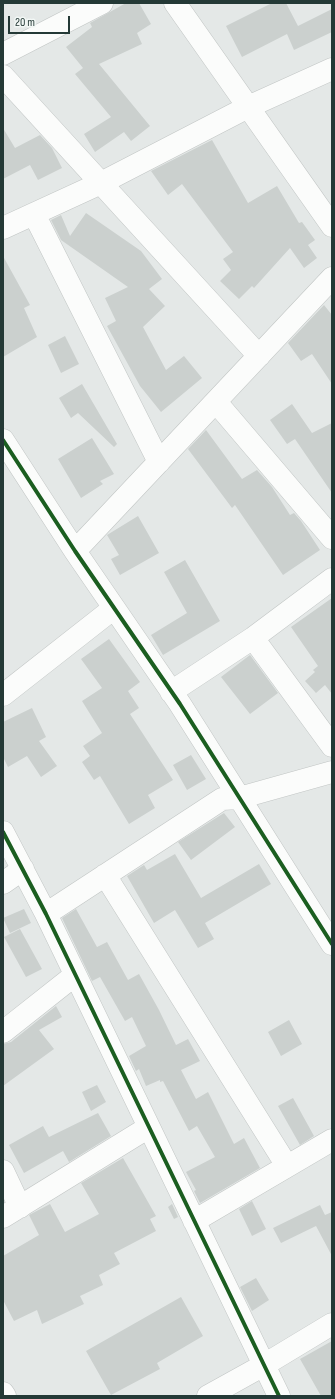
<!DOCTYPE html>
<style>
body{margin:0}
#map{position:relative;width:335px;height:1399px;overflow:hidden;background:#e4e8e7;font-family:"Sofia Sans Condensed",sans-serif}
canvas{display:block}
.frame{position:absolute;inset:0;border:4px solid #243936;pointer-events:none}
.scale{position:absolute;left:8px;top:16px;width:62px;height:18px;box-sizing:border-box;border:2px solid #243936;border-top:0;padding-left:5px;font-size:12px;line-height:14px;white-space:nowrap;color:#243936;-webkit-text-stroke:3px #f2f7f5;paint-order:stroke}
</style>
<div id="map">
<canvas width="335" height="1399"></canvas>
<div class="frame"></div>
<div class="scale">20 m</div>
</div>
<script>
const ctx = document.querySelector('canvas').getContext('2d');
ctx.lineJoin = 'round';
function paint(path, color) {
  ctx.fillStyle = color;
  ctx.fill(path, 'evenodd');
}
function poly(rows) {
  const path = new Path2D();
  for (const r of rows) {
    path.moveTo(r[0], r[1]);
    for (let i = 2; i < r.length; i += 2) path.lineTo(r[i], r[i + 1]);
  }
  return path;
}
function stroke(path, color, width, dash) {
  ctx.strokeStyle = color;
  ctx.lineWidth = width;
  ctx.lineCap = dash ? 'butt' : 'round';
  ctx.setLineDash(dash || []);
  ctx.stroke(path);
}
const building = poly([
 [126,3,139,3,151,24,137,33,142,44,99,64,150,126,131,141,124,132,95,152,84,134,111,117,75,74,83,68,66,47,92,27,90,23],
 [272,3,286,3,298,26,332,9,332,32,294,50,287,34,242,57,226,26],
 [3,128,15,148,40,135,52,148,62,168,38,180,30,165,3,179],
 [212,140,248,203,277,186,299,223,302,222,315,240,308,245,317,258,304,268,290,248,254,288,252,286,239,299,220,281,231,270,223,259,233,252,182,184,168,195,151,171],
 [86,213,141,251,162,279,149,289,165,306,143,327,166,370,184,356,202,378,161,412,140,386,107,326,116,321,105,298,128,287,61,240,51,220,61,215,70,236],
 [3,256,30,305,24,308,37,337,3,357],
 [324,305,332,315,332,384,312,354,301,361,288,343],
 [65,336,79,364,61,373,48,345],
 [82,384,117,444,114,447,78,413,71,418,59,398],
 [292,404,312,433,332,423,332,493,295,439,287,444,270,420],
 [206,430,242,479,257,470,272,487,290,515,294,513,301,521,320,550,283,575,235,505,232,508,188,449],
 [92,438,114,474,100,481,103,484,81,498,58,459],
 [138,516,159,553,120,575,111,559,119,555,107,535],
 [185,560,220,621,163,655,151,635,187,613,164,572],
 [332,598,332,694,325,685,316,693,305,681,315,672,313,670,318,666,291,627],
 [109,639,140,682,128,691,139,708,130,714,173,780,148,795,155,808,129,824,100,776,94,780,82,762,90,756,83,746,102,733,82,701,102,688,81,659],
 [250,655,278,693,250,714,221,677],
 [32,708,46,737,39,741,57,766,41,777,27,756,8,767,3,757,3,722],
 [191,755,206,779,187,790,173,765],
 [224,813,235,827,191,860,178,842],
 [175,854,201,898,259,864,271,884,205,923,214,939,198,948,175,910,154,923,127,876,144,865,147,870],
 [24,909,31,923,10,933,3,918],
 [76,909,97,947,107,942,128,980,139,974,159,1010,176,1045,188,1039,200,1061,181,1070,196,1099,208,1092,234,1144,244,1138,260,1168,200,1203,194,1191,196,1190,186,1172,215,1157,197,1126,189,1131,163,1081,160,1082,160,1080,146,1086,139,1069,136,1071,129,1056,146,1046,132,1017,125,1021,100,977,92,981,62,918],
 [20,929,42,969,26,977,4,937],
 [56,1006,62,1017,39,1030,54,1049,3,1086,3,1044,11,1042],
 [289,1020,302,1044,281,1056,268,1032],
 [97,1085,106,1102,91,1111,82,1092],
 [293,1098,314,1136,300,1145,278,1106],
 [98,1113,111,1136,69,1162,63,1151,24,1173,9,1145,43,1126,49,1137],
 [123,1158,156,1216,150,1219,156,1231,114,1253,120,1264,99,1275,103,1285,80,1296,84,1304,42,1324,37,1310,14,1321,3,1300,3,1256,39,1235,29,1215,50,1204,65,1232,99,1214,81,1183],
 [252,1201,266,1229,252,1236,239,1209],
 [172,1204,178,1217,174,1219,168,1207],
 [320,1205,325,1215,332,1212,332,1256,316,1226,281,1243,273,1228],
 [256,1278,269,1300,252,1311,240,1287],
 [181,1297,203,1336,157,1363,160,1369,111,1395,86,1351],
 [332,1341,332,1396,321,1396,300,1359]
]);
const minor = poly([
 [175,3,332,226],
 [3,54,102,3],
 [3,76,259,356],
 [34,214,159,462],
 [3,228,101,183,248,107,332,69],
 [216,402,332,538],
 [3,440,75,551,180,704,332,944],
 [75,551,332,278],
 [253,638,332,746],
 [171,692,253,638,332,579],
 [3,695,114,608],
 [3,832,46,914,279,1396],
 [105,875,287,1166],
 [3,883,23,869],
 [46,914,222,799,239,798,332,772],
 [3,1032,75,975],
 [3,1171,20,1207],
 [3,1217,149,1127],
 [194,1221,332,1140],
 [3,1393,5,1396],
 [208,1396,264,1365,332,1324]
]);
const cycleway = poly([
 [3,440,75,551,180,704,332,944],
 [3,832,46,914,279,1396]
]);
paint(building, '#cbd0ce');
stroke(minor, '#c1c5c4', 23);
stroke(minor, '#fbfcfb', 22);
stroke(cycleway, '#1b5e20', 4);
</script>
